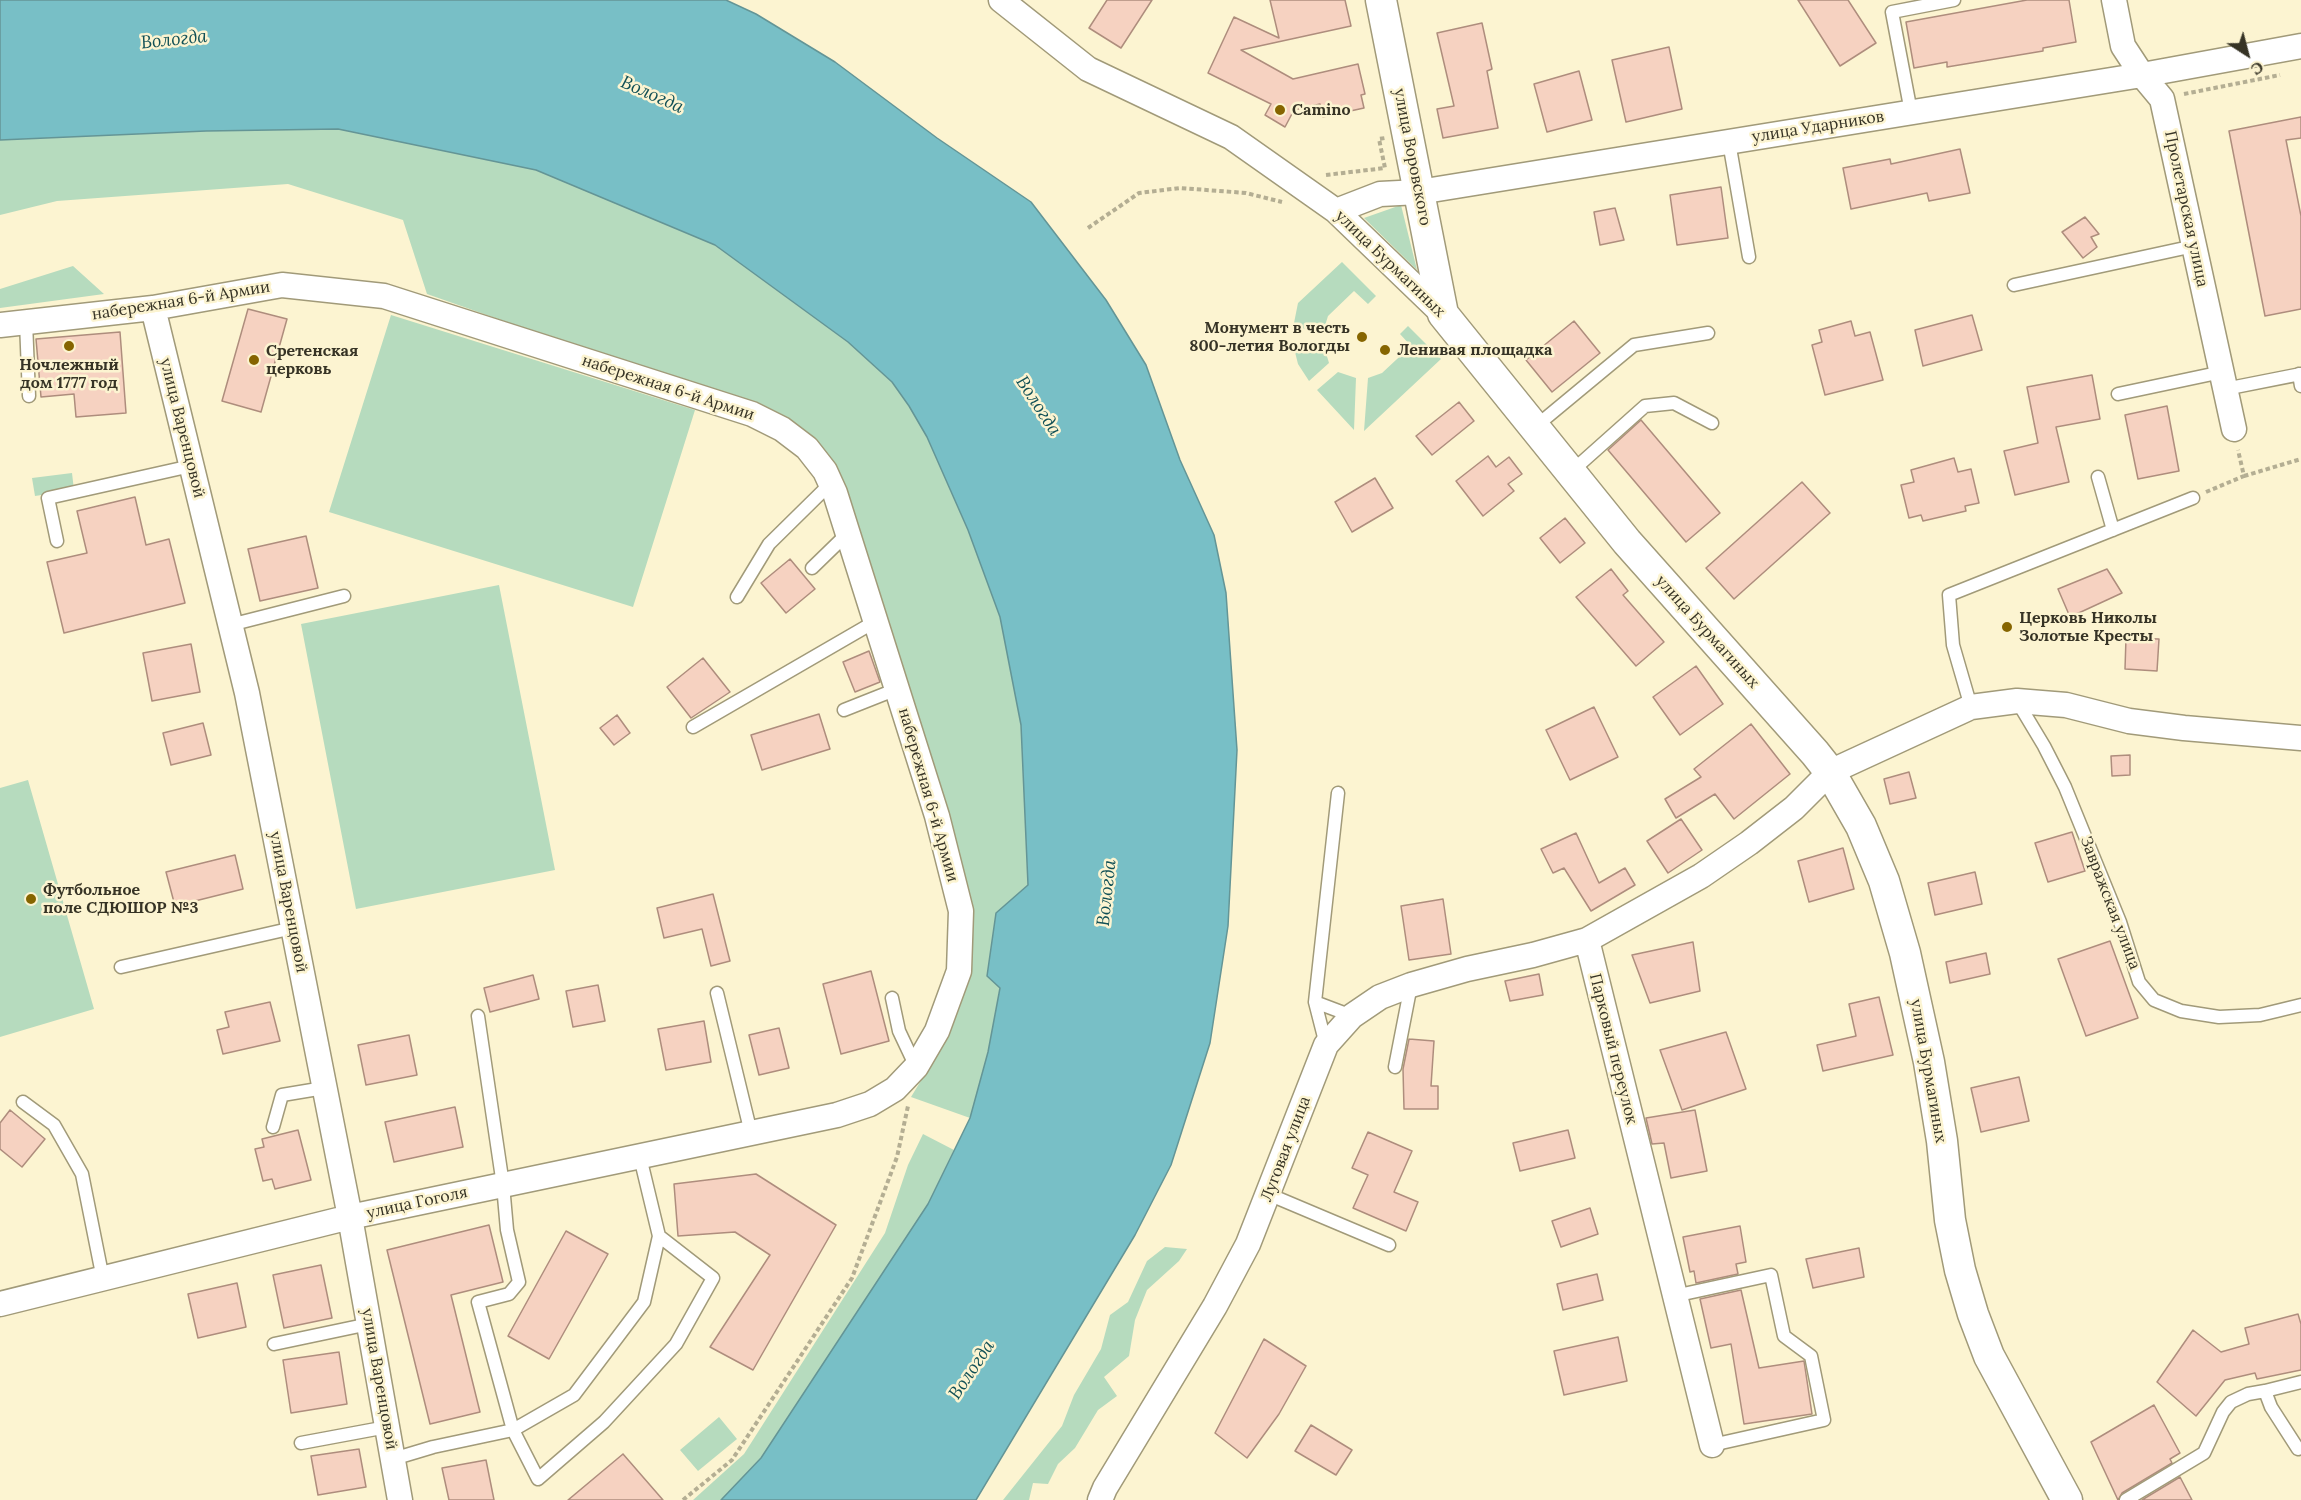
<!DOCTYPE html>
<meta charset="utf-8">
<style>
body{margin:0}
#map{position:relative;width:2301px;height:1500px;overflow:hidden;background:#fcf4d1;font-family:Lora,serif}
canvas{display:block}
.north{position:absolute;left:2217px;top:24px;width:60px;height:60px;-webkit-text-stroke:4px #fcf4d1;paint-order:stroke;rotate:144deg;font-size:16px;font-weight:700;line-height:24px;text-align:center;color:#363325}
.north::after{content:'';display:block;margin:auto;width:21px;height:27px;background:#363325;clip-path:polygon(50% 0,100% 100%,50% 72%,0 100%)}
</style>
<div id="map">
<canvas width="2301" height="1500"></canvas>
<div class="north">С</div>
</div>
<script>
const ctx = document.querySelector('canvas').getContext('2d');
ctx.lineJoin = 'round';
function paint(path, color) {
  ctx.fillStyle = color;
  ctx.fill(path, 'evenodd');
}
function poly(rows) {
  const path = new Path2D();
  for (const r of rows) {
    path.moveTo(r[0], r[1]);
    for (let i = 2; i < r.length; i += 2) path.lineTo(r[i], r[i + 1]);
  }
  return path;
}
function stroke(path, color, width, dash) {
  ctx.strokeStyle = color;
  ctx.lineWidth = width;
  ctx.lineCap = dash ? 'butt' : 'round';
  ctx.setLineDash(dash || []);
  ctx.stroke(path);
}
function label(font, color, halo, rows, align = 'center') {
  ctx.font = font + ' Lora,serif';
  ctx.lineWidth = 5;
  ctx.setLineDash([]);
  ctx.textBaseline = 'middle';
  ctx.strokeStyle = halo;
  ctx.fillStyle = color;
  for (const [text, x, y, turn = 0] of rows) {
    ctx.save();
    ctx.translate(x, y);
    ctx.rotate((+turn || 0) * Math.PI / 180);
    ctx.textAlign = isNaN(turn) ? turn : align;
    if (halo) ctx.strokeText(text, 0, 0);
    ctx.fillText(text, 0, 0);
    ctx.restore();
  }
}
const green = poly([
 [338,129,536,170,715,245,848,342,892,382,909,406,927,437,968,530,1000,617,1021,725,1028,885,996,914,1000,987,988,1052,970,1118,911,1097,939,1051,968,910,833,463,612,359,427,294,403,220,288,184,57,201,0,215,0,140,206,131],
 [1401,205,1417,270,1364,218],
 [1342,262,1376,296,1368,304,1354,291,1328,316,1324,329,1293,328,1298,303],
 [73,266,104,294,0,308,0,289],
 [391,315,695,410,633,607,329,512],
 [1408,326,1441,359,1364,431,1368,378,1382,373,1411,346,1400,334],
 [1323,343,1329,363,1309,381,1298,364,1293,344],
 [1338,372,1356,378,1354,430,1317,390],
 [72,473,74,490,35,496,32,478],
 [499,585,555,870,356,909,301,624],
 [28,780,94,1009,0,1037,0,788],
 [923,1134,954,1150,928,1204,761,1458,721,1500,693,1500,744,1454,885,1233,908,1165],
 [1165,1247,1187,1249,1179,1261,1147,1290,1135,1320,1129,1356,1104,1377,1117,1396,1098,1410,1075,1448,1058,1464,1048,1484,1033,1483,1029,1500,1003,1500,1062,1426,1074,1395,1101,1349,1110,1315,1128,1302,1147,1261],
 [719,1417,737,1439,698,1471,680,1450]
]);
const water = poly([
 [0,0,726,0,756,14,835,62,937,138,1031,202,1106,300,1146,365,1180,460,1214,535,1226,593,1237,750,1228,926,1210,1043,1171,1165,1135,1235,976,1500,721,1500,761,1458,928,1204,970,1118,988,1052,1000,988,987,976,996,913,1028,885,1021,725,1000,617,968,530,927,437,909,406,892,382,848,342,715,245,536,170,338,129,206,131,0,140,0,0]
]);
const building = poly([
 [1107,0,1152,0,1121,48,1089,28,1107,0],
 [1270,0,1345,0,1351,26,1241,50,1293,79,1358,64,1365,94,1361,95,1364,108,1323,117,1320,104,1294,110,1285,127,1265,115,1271,104,1208,73,1234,17,1279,38,1270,0],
 [1798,0,1848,0,1876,43,1840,66,1798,0],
 [2027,0,2069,0,2076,42,2043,48,2043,51,1947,67,1947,62,1914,68,1906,22,2027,0],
 [1482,23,1492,69,1487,71,1498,128,1443,138,1437,109,1454,106,1437,33,1482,23],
 [1669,47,1682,109,1626,122,1612,60,1669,47],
 [1579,71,1592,120,1547,132,1534,84,1579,71],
 [2301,117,2301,138,2286,140,2301,216,2301,309,2265,316,2229,131,2301,117],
 [1960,149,1970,193,1929,201,1927,193,1851,209,1843,168,1890,159,1891,164,1960,149],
 [1721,187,1728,238,1677,245,1670,195,1721,187],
 [1615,208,1624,240,1600,245,1594,212,1615,208],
 [2085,217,2099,234,2091,237,2097,247,2083,258,2062,232,2085,217],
 [248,309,287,319,261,412,222,401,248,309],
 [1972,315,1982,350,1923,366,1915,330,1972,315],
 [1574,321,1600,353,1552,392,1526,360,1574,321],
 [1851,321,1855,336,1870,332,1883,380,1825,395,1812,345,1822,342,1819,330,1851,321],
 [120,332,126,413,76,417,74,394,41,397,36,339,120,332],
 [2092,375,2100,419,2056,427,2069,482,2015,495,2004,451,2038,443,2027,387,2092,375],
 [1459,402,1474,421,1432,455,1416,436,1459,402],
 [2167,406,2179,471,2138,479,2125,415,2167,406],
 [1641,420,1720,513,1686,542,1608,450,1641,420],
 [1488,456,1496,467,1509,457,1522,474,1508,484,1514,491,1483,516,1456,481,1488,456],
 [1954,458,1958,472,1971,469,1979,503,1965,506,1966,511,1923,521,1921,515,1909,518,1901,485,1914,482,1911,470,1954,458],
 [1375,478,1393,508,1352,532,1335,502,1375,478],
 [1802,482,1830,513,1734,599,1706,568,1802,482],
 [135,497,146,545,169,539,185,603,64,633,47,562,87,553,77,511,135,497],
 [1565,518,1585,543,1560,563,1540,538,1565,518],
 [306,536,318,588,260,601,248,549,306,536],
 [790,559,815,589,786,613,761,583,790,559],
 [1611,569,1628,591,1623,595,1664,642,1636,666,1576,597,1611,569],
 [2107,569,2122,593,2070,617,2058,589,2107,569],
 [2126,638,2159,639,2157,671,2125,669,2126,638],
 [191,644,200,692,152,701,143,653,191,644],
 [869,651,880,682,855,692,843,662,869,651],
 [703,658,730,692,691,718,667,687,703,658],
 [1696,666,1723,704,1680,735,1653,697,1696,666],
 [1594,707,1618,757,1570,780,1546,730,1594,707],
 [819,714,830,749,762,770,751,735,819,714],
 [617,715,630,733,614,745,600,728,617,715],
 [203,723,211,755,171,765,163,733,203,723],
 [1751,724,1790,774,1734,819,1715,794,1676,818,1665,799,1701,777,1694,769,1751,724],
 [2130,755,2130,775,2112,776,2111,756,2130,755],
 [1909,772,1916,798,1890,804,1884,779,1909,772],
 [1681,819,1702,850,1668,873,1647,841,1681,819],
 [2072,832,2085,871,2048,882,2035,843,2072,832],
 [1576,833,1599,883,1625,868,1635,885,1591,911,1564,868,1553,873,1541,849,1576,833],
 [1843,848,1854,889,1809,902,1798,861,1843,848],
 [235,855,243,889,175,906,166,872,235,855],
 [1975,872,1982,904,1935,915,1928,883,1975,872],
 [713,894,730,961,711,966,702,929,664,938,657,908,713,894],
 [1443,899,1451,954,1409,960,1401,906,1443,899],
 [2110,941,2138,1018,2086,1036,2058,959,2110,941],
 [1693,942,1700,991,1650,1003,1632,955,1693,942],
 [1986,953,1990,974,1950,983,1946,962,1986,953],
 [871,971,889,1041,841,1054,823,984,871,971],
 [1539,974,1543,995,1510,1001,1505,981,1539,974],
 [533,975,539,999,490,1012,484,988,533,975],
 [598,985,605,1021,573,1027,566,991,598,985],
 [1879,997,1893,1055,1823,1071,1817,1045,1856,1036,1849,1004,1879,997],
 [270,1002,280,1041,223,1054,217,1030,229,1027,225,1012,270,1002],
 [704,1021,711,1062,666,1070,658,1029,704,1021],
 [779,1028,789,1068,759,1075,749,1035,779,1028],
 [1726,1032,1746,1089,1682,1110,1660,1050,1726,1032],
 [409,1035,417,1075,366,1085,358,1045,409,1035],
 [1409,1039,1434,1041,1431,1086,1438,1086,1438,1109,1404,1109,1403,1069,1409,1039],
 [2019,1077,2029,1121,1981,1132,1971,1088,2019,1077],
 [455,1107,463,1147,394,1162,385,1122,455,1107],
 [10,1110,45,1139,22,1167,0,1149,0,1123,10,1110],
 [1695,1110,1707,1171,1671,1178,1664,1143,1652,1144,1646,1118,1695,1110],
 [298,1130,311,1180,275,1189,272,1179,263,1181,255,1149,264,1147,262,1139,298,1130],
 [1568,1130,1575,1158,1520,1171,1513,1143,1568,1130],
 [1368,1132,1412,1151,1394,1192,1418,1202,1406,1231,1353,1208,1368,1175,1352,1168,1368,1132],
 [756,1174,836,1225,753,1370,710,1347,770,1255,735,1232,678,1236,674,1184,756,1174],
 [1590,1208,1598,1234,1561,1247,1552,1221,1590,1208],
 [489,1225,503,1282,451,1295,480,1412,430,1424,387,1250,489,1225],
 [1740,1226,1746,1262,1736,1264,1738,1274,1696,1283,1694,1271,1690,1272,1683,1237,1740,1226],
 [566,1231,608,1254,549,1359,508,1336,566,1231],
 [1859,1248,1864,1277,1813,1288,1806,1259,1859,1248],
 [321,1265,332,1318,284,1328,273,1275,321,1265],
 [1597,1274,1603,1300,1563,1310,1557,1284,1597,1274],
 [237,1283,246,1327,198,1338,188,1294,237,1283],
 [1741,1290,1759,1368,1804,1361,1812,1414,1744,1424,1731,1344,1711,1348,1700,1299,1741,1290],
 [2298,1314,2301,1324,2301,1370,2257,1379,2255,1373,2225,1380,2196,1416,2157,1382,2193,1330,2221,1352,2249,1344,2245,1328,2298,1314],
 [1618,1337,1627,1381,1564,1395,1554,1351,1618,1337],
 [1264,1339,1306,1366,1279,1414,1247,1458,1215,1433,1264,1339],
 [339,1352,347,1404,291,1413,283,1360,339,1352],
 [2154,1405,2180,1453,2170,1459,2172,1463,2122,1493,2118,1500,2091,1442,2154,1405],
 [1311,1425,1352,1450,1336,1475,1295,1451,1311,1425],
 [359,1449,366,1487,318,1495,311,1456,359,1449],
 [623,1454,663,1500,568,1500,623,1454],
 [486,1460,494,1500,449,1500,442,1468,486,1460],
 [2180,1477,2192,1500,2142,1500,2180,1477]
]);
const path = poly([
 [2184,94,2280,75],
 [1326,175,1385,168,1379,139,1385,138],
 [1088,228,1139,193,1180,188,1246,193,1282,202],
 [2244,476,2301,459],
 [2206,492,2244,476,2238,450],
 [683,1500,732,1460,852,1278,897,1157,908,1106]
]);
const service = poly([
 [1911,112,1892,12,1954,0],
 [1729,142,1749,257],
 [2014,285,2194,246],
 [26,322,29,396],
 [2299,374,2301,386],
 [2225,389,2301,374],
 [2118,394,2222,372],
 [1535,427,1634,345,1708,333],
 [1571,472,1645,406,1674,403,1712,423],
 [2098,477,2113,530],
 [57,541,48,498,191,466],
 [812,568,848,533],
 [737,597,769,544,831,483],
 [230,625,344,596],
 [2017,701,2044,746,2065,787,2120,922,2139,982,2154,1000,2181,1011,2219,1017,2260,1015,2301,1005],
 [1971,707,1953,645,1949,595,2193,498],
 [844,710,897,689],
 [693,727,876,621],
 [1338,793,1315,1002,1352,1016],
 [121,967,293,928],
 [717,993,751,1133],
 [892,998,899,1031,916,1067],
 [1315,1002,1326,1045],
 [478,1016,503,1185,507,1230,519,1282,509,1294,478,1302,513,1430,538,1479,604,1422,676,1344,713,1278,659,1236],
 [1395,1067,1411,985],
 [23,1102,54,1125,82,1174,103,1279],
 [273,1127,282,1095,324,1088],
 [1268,1194,1389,1245],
 [1674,1296,1771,1275,1784,1336,1811,1356,1824,1420,1712,1445],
 [274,1344,369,1324],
 [2265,1391,2301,1382],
 [301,1443,387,1427],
 [393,1459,433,1447,513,1430,574,1395,644,1302,659,1236,640,1157],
 [2126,1500,2204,1453,2223,1412,2231,1402,2248,1394,2265,1391,2271,1407,2298,1449]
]);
const minor = poly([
 [1001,0,1088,69,1231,137,1336,211,1443,314],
 [2114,0,2123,46,2142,75,2162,99,2234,429],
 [1336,211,1380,194,1419,192,2142,75,2301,46],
 [153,308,247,693,350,1217,400,1500],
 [0,325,153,308,282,285,384,296,752,414,782,429,807,448,825,471,835,493,937,816,961,911,959,971,937,1031,916,1067,895,1089,870,1104,837,1115,350,1217,0,1304],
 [1712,1445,1587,940,1701,876,1749,843,1794,808,1830,772,1971,707,2017,701,2066,705,2129,721,2184,728,2301,738],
 [1100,1500,1105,1488,1215,1306,1248,1244,1326,1045,1352,1016,1380,997,1411,985,1467,969,1533,955,1587,940]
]);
const tertiary = poly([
 [1381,0,1443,314,1627,542,1815,753,1830,772,1861,826,1884,881,1905,953,1929,1062,1942,1141,1950,1220,1960,1270,1973,1314,1989,1356,2067,1500]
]);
const markers = [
 [1280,110,6,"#866500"],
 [1362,337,6,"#866500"],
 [69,346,6,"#866500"],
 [1385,350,6,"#866500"],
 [254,360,6,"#866500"],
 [2007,627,6,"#866500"],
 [31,899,6,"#866500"]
];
const poiNames = [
 ["Camino",1292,110],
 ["Монумент в честь",1350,328,"right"],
 ["800-летия Вологды",1350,346,"right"],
 ["Ленивая площадка",1397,350],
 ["Сретенская",266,351],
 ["церковь",266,369],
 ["Ночлежный",69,365,"center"],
 ["дом 1777 год",69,383,"center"],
 ["Церковь Николы",2019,618],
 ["Золотые Кресты",2019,636],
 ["Футбольное",43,890],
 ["поле СДЮШОР №3",43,908]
];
const streetNames = [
 ["улица Ударников",1818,127,-9],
 ["улица Воровского",1412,157,79],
 ["Пролетарская улица",2186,209,78],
 ["улица Бурмагиных",1390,264,44],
 ["набережная 6-й Армии",181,301,-9],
 ["набережная 6-й Армии",668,388,18],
 ["улица Варенцовой",182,428,76],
 ["улица Бурмагиных",1707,632,48],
 ["набережная 6-й Армии",928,795,74],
 ["улица Варенцовой",288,902,79],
 ["Завражская улица",2110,903,69],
 ["Парковый переулок",1613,1049,76],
 ["улица Бурмагиных",1928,1071,80],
 ["Луговая улица",1286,1149,-69],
 ["улица Гоголя",417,1203,-12],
 ["улица Варенцовой",379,1379,80]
];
const waterNames = [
 ["Вологда",174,40,-6],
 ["Вологда",652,95,24],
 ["Вологда",1038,406,57],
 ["Вологда",1107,893,-84],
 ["Вологда",972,1370,-56]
];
paint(green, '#b6dbbe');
paint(water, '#78bfc6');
stroke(water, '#649596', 1.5);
paint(building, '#f6d2c1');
stroke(building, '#ae8d7d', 1.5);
stroke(service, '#a19a79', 15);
stroke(minor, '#a19a79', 27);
stroke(tertiary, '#a19a79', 33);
stroke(path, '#b4ae93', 4, [4.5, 3]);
stroke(service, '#fff', 12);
stroke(minor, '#fff', 24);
stroke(tertiary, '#fff', 30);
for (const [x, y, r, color] of markers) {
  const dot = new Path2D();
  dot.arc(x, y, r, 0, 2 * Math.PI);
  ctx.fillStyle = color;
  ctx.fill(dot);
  stroke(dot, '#fcf4d1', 2);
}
label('bold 16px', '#363325', '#fcf4d1', poiNames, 'left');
label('16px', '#363325', '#fcf4d1', streetNames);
label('italic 18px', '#115056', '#fcf4d1', waterNames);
</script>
